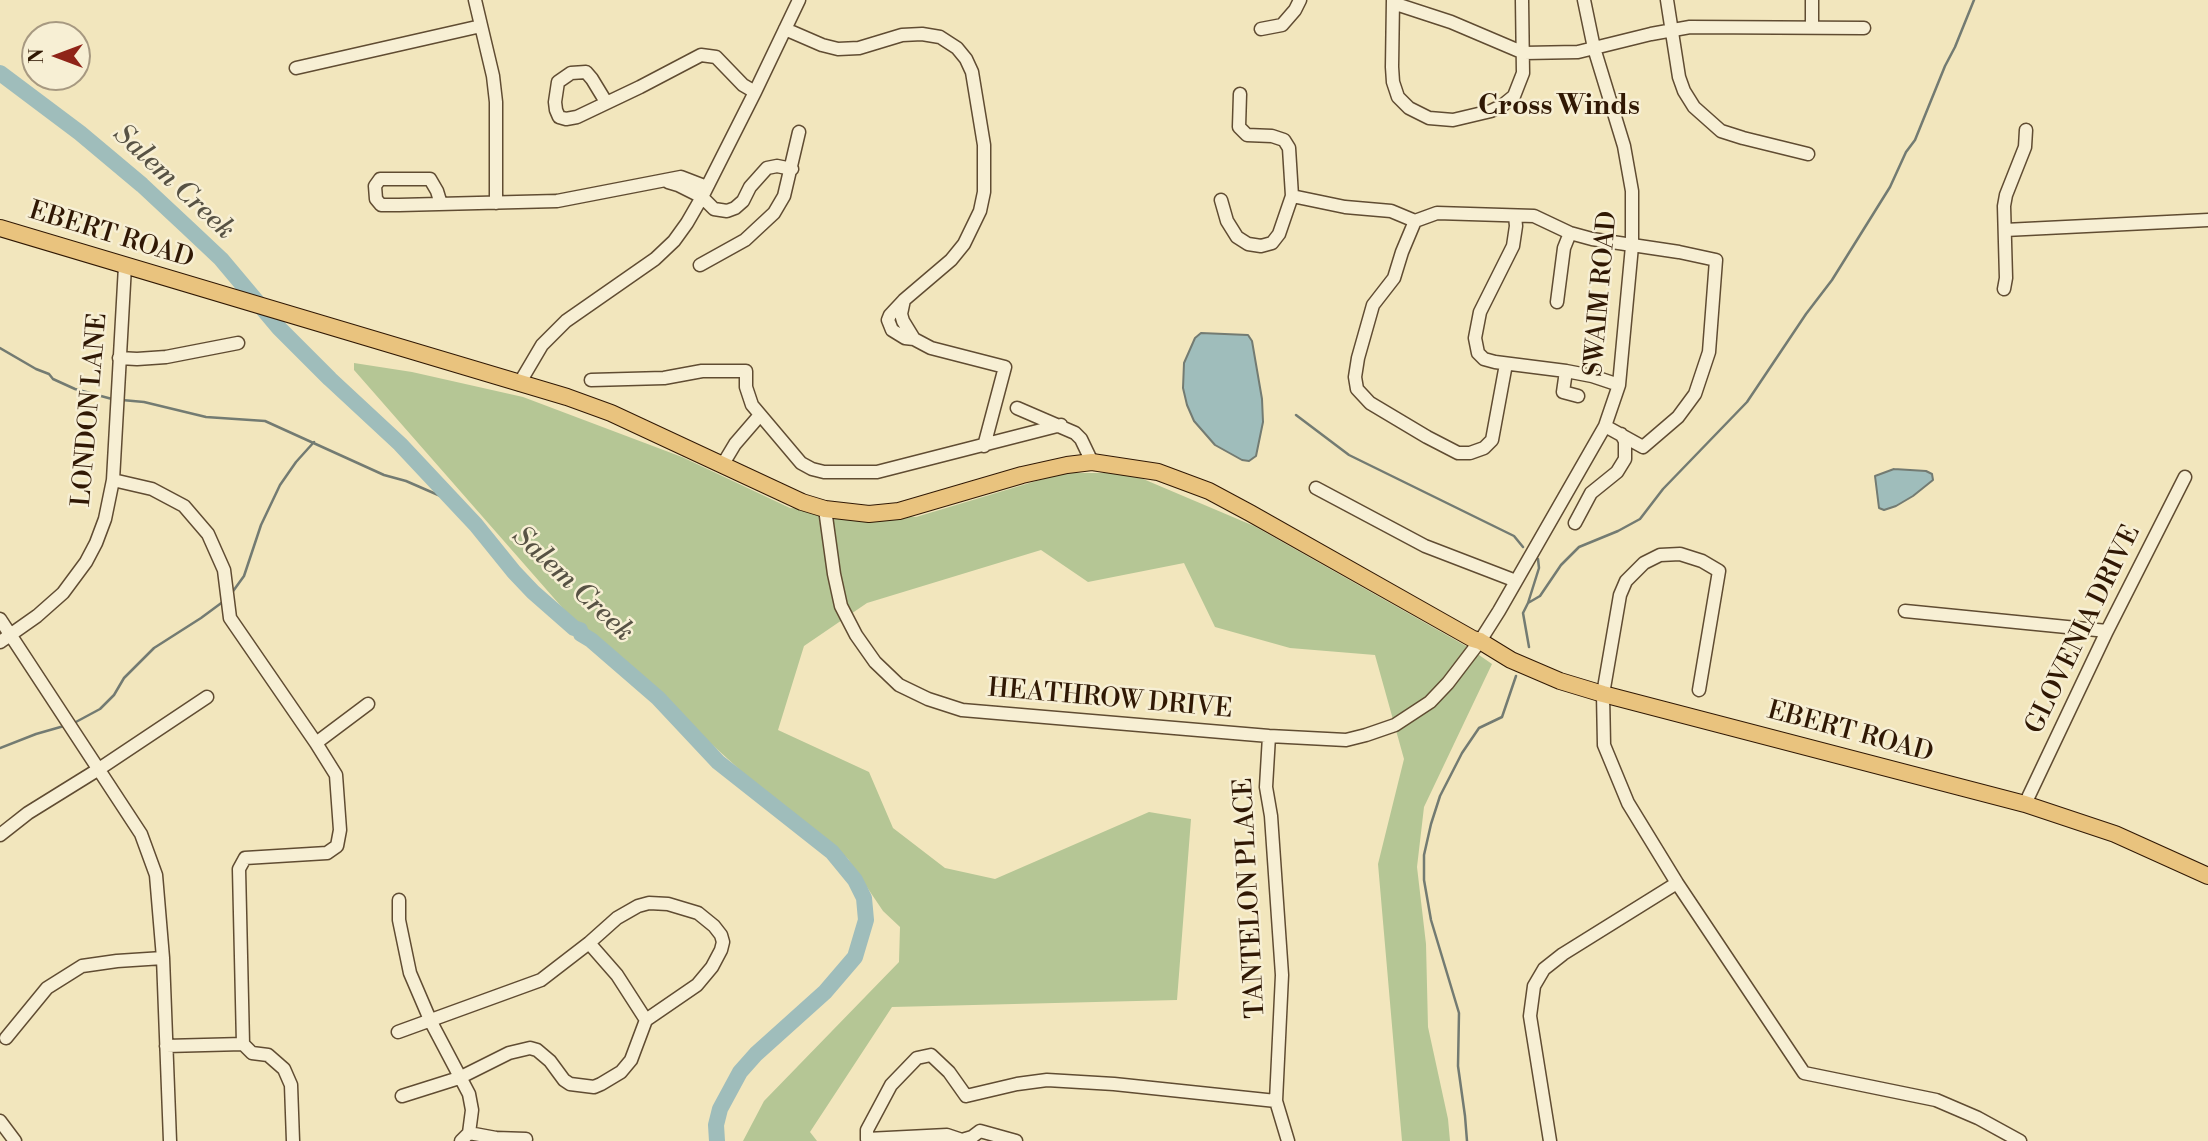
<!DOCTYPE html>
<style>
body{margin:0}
#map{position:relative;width:2208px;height:1141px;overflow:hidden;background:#f2e6bd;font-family:"Libre Bodoni",serif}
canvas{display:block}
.north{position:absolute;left:21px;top:21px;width:70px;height:70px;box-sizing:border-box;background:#f7efd4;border:2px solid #a79981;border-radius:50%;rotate:270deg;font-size:19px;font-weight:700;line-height:28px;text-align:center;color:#301804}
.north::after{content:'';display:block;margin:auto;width:24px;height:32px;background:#8f2418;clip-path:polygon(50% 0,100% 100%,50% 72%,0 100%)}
</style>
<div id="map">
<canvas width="2208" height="1141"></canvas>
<div class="north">N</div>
</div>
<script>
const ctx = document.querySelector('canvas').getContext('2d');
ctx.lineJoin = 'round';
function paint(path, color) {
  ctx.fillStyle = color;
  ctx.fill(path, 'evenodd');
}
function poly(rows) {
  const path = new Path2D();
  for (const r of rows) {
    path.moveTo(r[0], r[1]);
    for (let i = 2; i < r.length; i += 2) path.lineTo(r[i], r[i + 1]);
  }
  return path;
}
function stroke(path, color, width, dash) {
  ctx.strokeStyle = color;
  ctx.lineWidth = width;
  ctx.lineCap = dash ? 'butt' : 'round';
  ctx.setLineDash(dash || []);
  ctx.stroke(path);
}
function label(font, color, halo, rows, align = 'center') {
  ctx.font = font + ' "Libre Bodoni",serif';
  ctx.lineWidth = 5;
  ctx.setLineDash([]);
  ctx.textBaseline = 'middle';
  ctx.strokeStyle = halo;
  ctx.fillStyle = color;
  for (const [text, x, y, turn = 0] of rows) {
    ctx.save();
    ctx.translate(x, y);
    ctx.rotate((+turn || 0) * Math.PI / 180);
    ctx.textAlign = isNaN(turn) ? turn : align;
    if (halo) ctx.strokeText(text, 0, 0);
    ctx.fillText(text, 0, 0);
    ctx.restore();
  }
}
const green = poly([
 [354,363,412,372,523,397,682,457,790,508,916,517,1063,473,1129,473,1254,526,1466,646,1492,664,1424,807,1417,867,1426,944,1428,1027,1448,1119,1450,1141,1402,1141,1378,864,1404,759,1375,655,1290,648,1215,627,1184,563,1088,582,1041,550,867,603,804,646,778,730,869,772,893,828,945,868,995,879,1149,812,1191,819,1177,1000,892,1007,810,1132,817,1141,743,1141,764,1101,899,962,900,927,883,911,848,859,802,819,761,789,567,613,354,370]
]);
const water = poly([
 [1201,333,1248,335,1252,341,1262,399,1263,422,1256,456,1249,461,1242,460,1215,445,1194,421,1187,405,1183,388,1184,363,1195,338,1201,333],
 [1894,469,1926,471,1932,474,1933,480,1913,496,1896,506,1884,510,1879,508,1875,476,1894,469]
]);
const stream = poly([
 [0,348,36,369,49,374,53,379,75,389,112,399],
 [122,400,144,402,206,417,265,421,384,475,406,481,452,501],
 [1296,415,1349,455,1514,536,1523,547],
 [231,594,244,576,261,525,280,485,296,462,314,442],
 [1528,603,1540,596,1561,565,1579,547,1618,531,1640,519,1663,489,1747,402,1806,314,1832,280,1890,187,1906,152,1915,140,1945,66,1955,47,1974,0],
 [1529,647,1523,613,1528,603,1539,568,1538,559],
 [74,723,100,709,114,695,124,678,154,648,201,618,224,601],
 [0,748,36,734,64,726],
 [1467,1141,1465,1116,1458,1066,1459,1013,1431,920,1424,880,1424,855,1431,824,1440,796,1462,753,1479,728,1502,717,1516,676]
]);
const river = poly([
 [0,73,80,133,142,185,187,227,221,259,279,328,330,379,400,444,476,525,514,572,533,592,574,628,580,630,581,634,591,640,658,698,718,762,832,852,855,880,864,898,866,920,855,957,825,992,756,1054,740,1072,720,1109,716,1125,717,1141]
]);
const minor = poly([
 [475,0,493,76,496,102,496,203],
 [1393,0,1392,67,1393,82,1398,97,1409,108,1429,118,1453,120,1491,111,1503,105,1514,96,1523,73,1522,0],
 [1667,0,1679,77,1684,91,1694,107,1721,131,1743,138,1808,154],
 [1812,0,1812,27],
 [1393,3,1451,22,1524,53,1578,52,1651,34,1690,27,1864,28],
 [785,29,822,45,838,49,859,48,902,35,922,34,940,37,957,48,966,59,972,72,984,145,984,192,980,211,964,244,951,260,904,300,890,315,888,320,892,330,905,338,914,339,931,348,1005,367,984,446],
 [1261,29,1282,25,1295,10,1300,0],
 [296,68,481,26],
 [606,102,592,79,586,72,571,73,558,82,555,102,556,110,559,117,566,119,577,117,640,87,701,55,716,57,743,85,755,92],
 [668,182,678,185,702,197,714,209,727,211,735,208,743,201,750,187,767,168,777,166,792,169],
 [1292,196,1345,207,1391,211,1415,221],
 [1221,200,1227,221,1237,237,1248,244,1261,246,1272,243,1279,234,1292,196,1289,148,1284,140,1272,136,1247,135,1239,127,1240,94],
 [441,204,437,191,430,179,380,179,375,186,376,199,381,205,399,205,557,201,681,177,707,187],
 [1515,216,1516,226,1513,246,1480,312,1475,338,1478,353,1484,359,1495,362,1566,371,1592,376,1619,385],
 [2005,230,2208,220],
 [700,265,745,240,774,213,784,196,799,132],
 [2004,289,2006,278,2004,206,2006,195,2025,147,2026,130],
 [904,300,901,314,903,321,914,339],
 [1557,302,1564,248,1570,233],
 [119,358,137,359,166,357,238,343],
 [1506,364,1492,440,1484,448,1470,453,1458,453,1427,437,1370,403,1357,389,1355,377,1358,358,1373,305,1394,278,1402,252,1415,221,1437,213,1534,216,1570,233,1592,239,1679,252,1716,260,1709,352,1695,394,1678,417,1643,447,1605,426],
 [1566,371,1563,392,1578,396],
 [591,380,664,378,702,371,746,371,746,387,752,405,801,463,812,469,824,472,877,472,1061,425],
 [519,384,542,345,566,321,655,259,674,241,687,223,702,197,755,92,799,0],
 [1017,408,1075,433,1081,439,1092,462],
 [723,464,735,444,760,415],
 [113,480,152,489,184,506,208,534,224,570,230,618,316,743,336,775,340,830,337,846,327,853,245,858,239,869,243,1044],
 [1316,488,1425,546,1516,581],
 [825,509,834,574,841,606,856,635,875,662,899,685,928,699,962,710,1269,736,1346,740,1366,735,1395,725,1430,702,1448,683,1480,641,1499,611,1605,426,1619,385,1632,246,1632,191,1624,146,1594,48,1584,0],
 [1575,523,1591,493,1617,472,1625,459,1625,441,1621,434],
 [1905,611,2107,631],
 [0,619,141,834,156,875,163,958,170,1141],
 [0,642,37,616,63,593,86,562,96,543,105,519,113,480,125,266],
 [1699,690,1719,571,1702,561,1680,554,1660,555,1644,563,1626,581,1620,595,1603,694,1604,745,1628,803,1677,883,1804,1073,1936,1100,1978,1118,2020,1141],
 [1269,736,1266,787,1271,816,1282,975,1276,1101,1288,1141],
 [316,743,368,704],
 [2025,804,2107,631,2185,477],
 [0,835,28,813,99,769,207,697],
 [399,900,399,920,410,973,431,1022,469,1094,472,1110,469,1133,461,1141],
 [398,1032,541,980,589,943,617,918,638,906,649,903,668,904,698,913,714,926,721,935,723,942,721,950,712,967,697,985,646,1020],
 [6,1038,47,988,82,966,117,961,163,958],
 [166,1046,243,1044,252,1053,268,1055,284,1069,291,1085,293,1141],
 [402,1096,459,1078,509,1053,530,1048,537,1050,550,1061,564,1080,570,1084,594,1087,601,1084,621,1072,631,1060,646,1020,617,975,589,943],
 [0,1121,15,1141],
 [469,1133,496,1138,526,1139],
 [1016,1141,980,1131,972,1137,962,1140,947,1135,867,1139,867,1130,891,1085,917,1058,931,1055,949,1072,966,1096,1017,1084,1047,1080,1114,1084,1276,1101],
 [1550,1141,1530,1016,1534,986,1544,969,1563,954,1677,883]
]);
const major = poly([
 [0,228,567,397,611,413,802,502,825,509,869,514,899,511,1022,475,1067,465,1092,462,1158,472,1209,491,1250,513,1473,639,1480,641,1511,660,1560,681,1603,694,2025,804,2115,834,2208,876]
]);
const streetNames = [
 ["EBERT ROAD",111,236,17],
 ["SWAIM ROAD",1602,294,-85],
 ["LONDON LANE",91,410,-85],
 ["GLOVENIA DRIVE",2084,630,-64],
 ["HEATHROW DRIVE",1110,700,5],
 ["EBERT ROAD",1850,733,15],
 ["TANTELON PLACE",1251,898,-93]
];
const neighbourhoodNames = [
 ["Cross Winds",1559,107]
];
const waterNames = [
 ["Salem Creek",173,183,43],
 ["Salem Creek",572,585,43]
];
paint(green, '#b5c695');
paint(water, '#9fbdbb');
stroke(water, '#737b72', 2);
stroke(stream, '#737b72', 2.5);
stroke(river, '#9fbdbb', 16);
stroke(minor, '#604c32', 15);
stroke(major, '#301804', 18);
stroke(minor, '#f7efd4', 12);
stroke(major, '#e9c37e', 16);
label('26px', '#301804', '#f7efd4', streetNames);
label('bold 28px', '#301804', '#f7efd4', neighbourhoodNames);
label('italic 28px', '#575244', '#f7efd4', waterNames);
</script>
